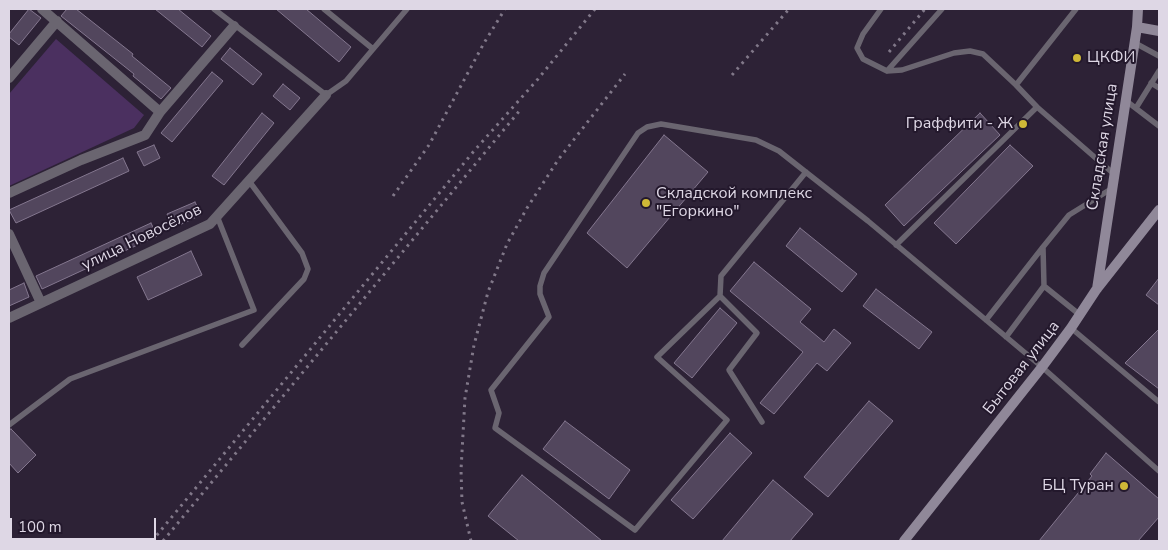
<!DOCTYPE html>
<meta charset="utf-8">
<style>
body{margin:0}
#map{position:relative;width:1168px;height:550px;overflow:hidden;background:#2d2236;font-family:"Nunito Sans",sans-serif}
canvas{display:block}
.frame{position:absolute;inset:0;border:10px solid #ded7e5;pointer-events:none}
.scale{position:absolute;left:10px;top:518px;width:146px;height:22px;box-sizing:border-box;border:2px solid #ded7e5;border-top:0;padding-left:6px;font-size:15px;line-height:18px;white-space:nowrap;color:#ded7e5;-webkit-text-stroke:4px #23182c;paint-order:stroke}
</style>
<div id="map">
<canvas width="1168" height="550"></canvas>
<div class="frame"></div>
<div class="scale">100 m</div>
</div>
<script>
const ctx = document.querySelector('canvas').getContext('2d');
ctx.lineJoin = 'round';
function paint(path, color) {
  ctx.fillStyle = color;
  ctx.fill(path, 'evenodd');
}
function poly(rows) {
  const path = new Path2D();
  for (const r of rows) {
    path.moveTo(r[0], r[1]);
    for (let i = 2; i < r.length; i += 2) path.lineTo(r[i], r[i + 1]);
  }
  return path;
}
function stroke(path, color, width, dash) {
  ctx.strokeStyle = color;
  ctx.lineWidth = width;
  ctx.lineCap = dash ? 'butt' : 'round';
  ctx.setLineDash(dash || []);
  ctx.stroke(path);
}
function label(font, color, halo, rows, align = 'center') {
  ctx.font = font + ' "Nunito Sans",sans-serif';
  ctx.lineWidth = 4;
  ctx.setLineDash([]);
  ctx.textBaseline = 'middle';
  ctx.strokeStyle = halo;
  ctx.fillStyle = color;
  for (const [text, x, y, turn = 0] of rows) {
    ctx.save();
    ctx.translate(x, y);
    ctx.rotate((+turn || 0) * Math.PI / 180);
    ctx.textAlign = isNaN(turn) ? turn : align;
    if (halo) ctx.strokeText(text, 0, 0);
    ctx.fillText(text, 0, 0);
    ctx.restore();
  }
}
const green = poly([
 [56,39,144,115,134,128,9,186,9,94]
]);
const building = poly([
 [29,9,41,18,19,45,9,37,9,34,29,9],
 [67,9,76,9,133,54,132,56,171,88,161,99,133,76,134,74,61,16,67,9],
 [155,9,178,9,211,36,202,47,155,9],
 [276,9,306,9,351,47,339,62,276,9],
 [230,48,262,74,253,85,221,59,230,48],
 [212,72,223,81,172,142,161,133,212,72],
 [283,84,300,98,290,110,273,96,283,84],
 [262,113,274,123,224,185,212,176,262,113],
 [980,113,1000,135,904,226,885,205,980,113],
 [664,135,708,172,627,268,587,233,664,135],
 [154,145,160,158,144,166,137,152,154,145],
 [1010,145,1033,166,956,244,934,223,1010,145],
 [123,158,129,171,16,223,9,210,123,158],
 [195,202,201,215,173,228,167,214,195,202],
 [151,223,157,236,42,289,36,276,151,223],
 [800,228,857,274,842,292,786,246,800,228],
 [191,251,202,275,148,300,137,277,191,251],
 [754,262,811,309,800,322,824,342,834,329,851,343,827,371,817,363,774,414,760,403,803,352,730,291,754,262],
 [1159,278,1159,305,1146,295,1159,278],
 [24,283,29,297,9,306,9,290,24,283],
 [876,289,932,332,919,349,863,306,876,289],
 [720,308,737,323,692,378,674,363,720,308],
 [1159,329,1159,389,1125,363,1159,329],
 [869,401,893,421,828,497,804,477,869,401],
 [565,421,630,470,609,499,543,449,565,421],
 [11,429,36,455,18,473,9,463,9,430,11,429],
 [730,433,752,453,693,519,671,500,730,433],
 [1106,453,1159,499,1159,517,1138,541,1039,541,1092,476,1090,474,1106,453],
 [522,475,602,541,519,541,488,516,522,475],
 [773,480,813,514,790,541,722,541,773,480]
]);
const lane = poly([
 [214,9,326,95,346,81,407,9],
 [324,9,373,49],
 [881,9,863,34,857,48,863,59,887,71,902,70,954,53,970,51,983,54,1016,85],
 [1135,43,1159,56],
 [887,71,942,9],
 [1151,83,1159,88],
 [1125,100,1159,126],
 [1037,107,1016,85,1076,9],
 [1136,108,1159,71],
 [896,245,1037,107,1114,174],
 [720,296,657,357,727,420,635,530,495,428,499,413,491,390,549,317,540,294,540,286,544,273,638,133,647,127,661,124,756,140,779,151,868,221,1042,367,1159,471],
 [1080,315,1044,286,1043,247,1069,215,1111,189],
 [986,320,1043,247],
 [1071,328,1159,402],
 [1006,337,1044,286],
 [242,345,304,279,308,269,302,253,249,181],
 [762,422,729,370,757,333,720,296,721,276,806,172],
 [9,425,70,379,254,310,217,216]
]);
const street = poly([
 [42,9,160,112],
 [9,78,57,21],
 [9,193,81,160,145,135,160,112,234,26],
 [9,234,41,303],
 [9,318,210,224,326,95]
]);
const secondary = poly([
 [1137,27,1159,31],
 [1097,289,1137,27,1138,9],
 [904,541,1042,367,1071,328,1096,290,1159,210]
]);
const rail = poly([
 [889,52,925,9],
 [732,75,789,9],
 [393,196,429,145,484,43,505,9],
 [152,541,474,151,538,79,595,9],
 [163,541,521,109],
 [471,541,462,502,461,470,465,398,474,345,488,292,507,244,527,208,558,160,625,74]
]);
const markers = [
 [1077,58,5,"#cfb837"],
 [1023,124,5,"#cfb837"],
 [646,203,5,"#cfb837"],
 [1124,486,5,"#cfb837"]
];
const poiNames = [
 ["ЦКФИ",1087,58],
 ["Граффити - Ж",1013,124,"right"],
 ["Складской комплекс",656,194],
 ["\"Егоркино\"",656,212],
 ["БЦ Туран",1114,486,"right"]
];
const streetNames = [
 ["Складская улица",1103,147,-81],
 ["улица Новосёлов",142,238,-26],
 ["Бытовая улица",1022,368,-52]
];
paint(green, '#4b3060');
paint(building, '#52465d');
stroke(building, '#84778f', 1);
stroke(lane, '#6a6570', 5.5);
stroke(street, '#6a6570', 10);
stroke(secondary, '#908899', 10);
stroke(rail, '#817889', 3, [2.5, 5]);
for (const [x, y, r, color] of markers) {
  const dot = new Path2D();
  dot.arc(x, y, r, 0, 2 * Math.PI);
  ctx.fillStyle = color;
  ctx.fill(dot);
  stroke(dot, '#23182c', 2);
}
label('16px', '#ded7e5', '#23182c', poiNames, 'left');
label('16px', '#ded7e5', '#23182c', streetNames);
</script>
